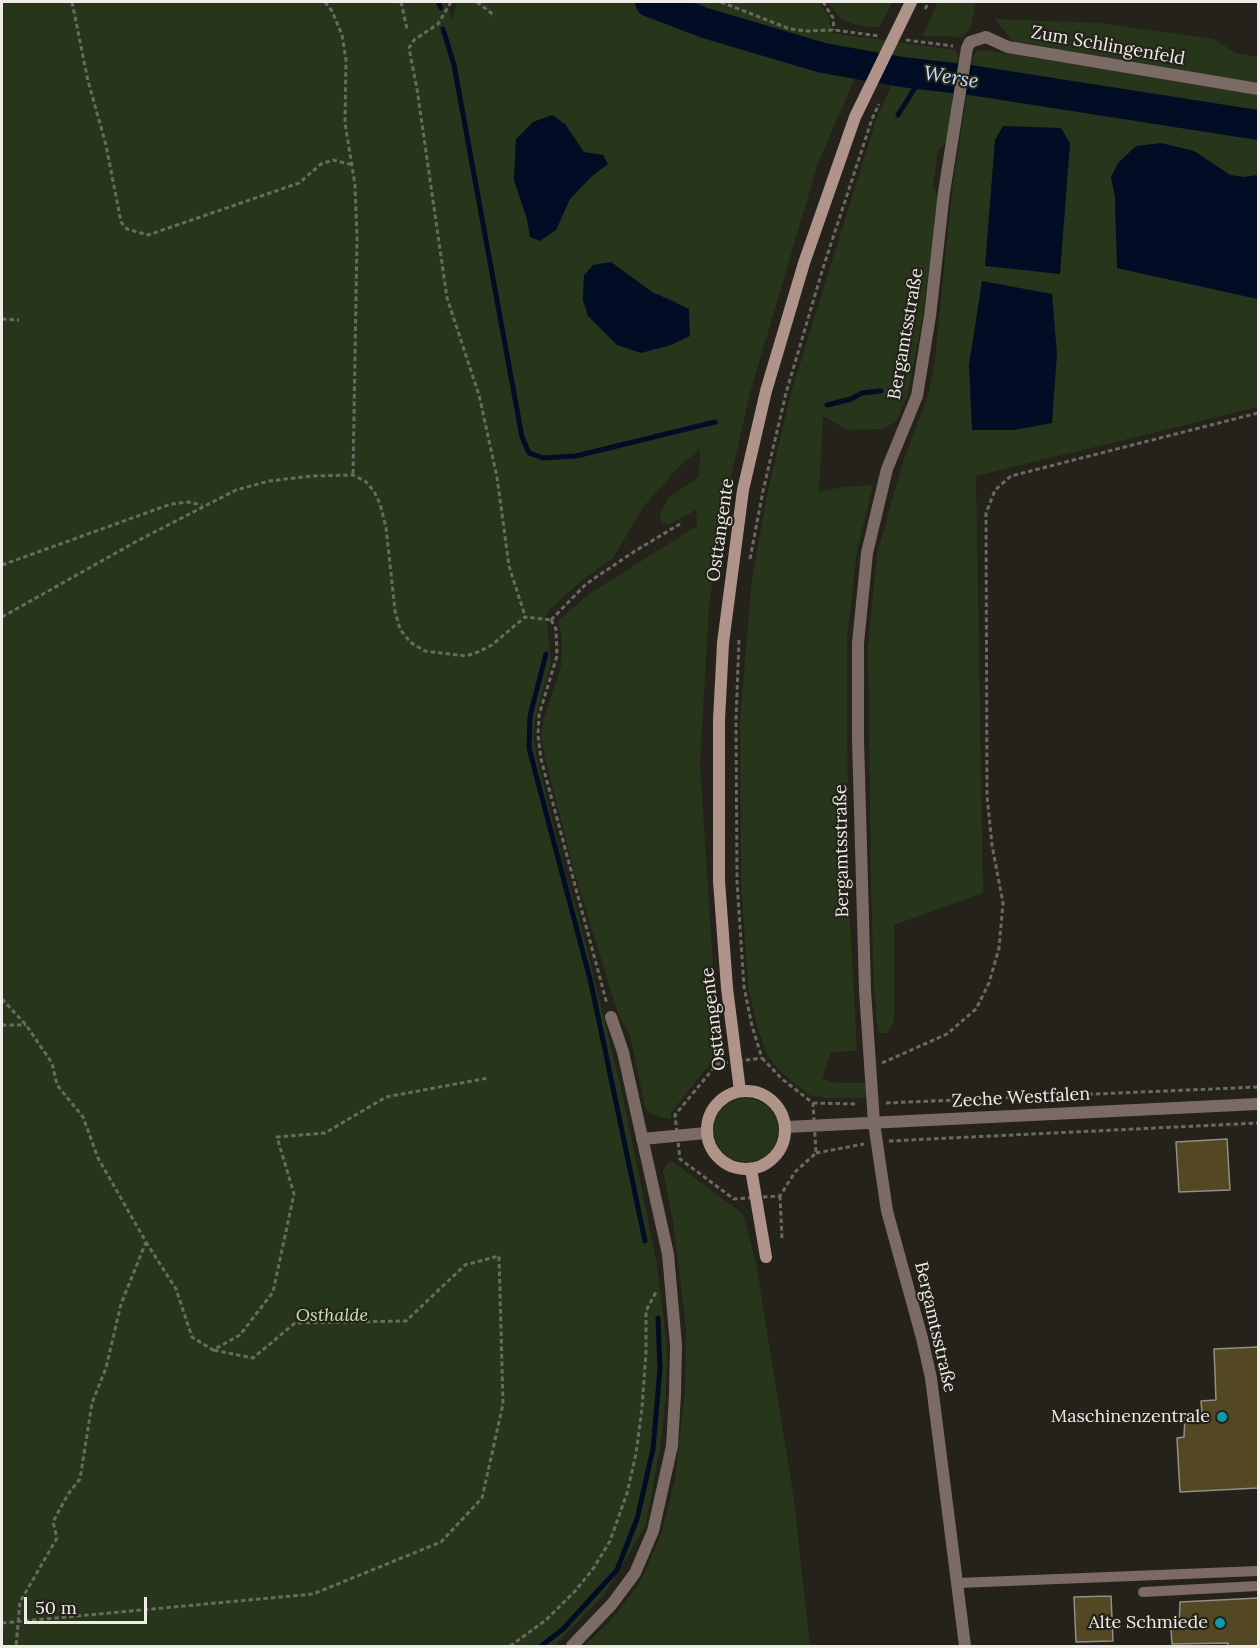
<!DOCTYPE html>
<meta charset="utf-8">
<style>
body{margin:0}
#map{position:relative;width:1260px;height:1648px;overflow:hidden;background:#24221a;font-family:Lora,serif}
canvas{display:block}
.frame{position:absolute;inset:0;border:3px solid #edece7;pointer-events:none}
.scale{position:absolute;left:24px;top:1597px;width:123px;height:27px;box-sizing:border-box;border:3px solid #edece7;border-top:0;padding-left:8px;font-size:18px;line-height:21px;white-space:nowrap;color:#edece7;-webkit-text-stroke:4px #24221a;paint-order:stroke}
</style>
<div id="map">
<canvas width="1260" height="1648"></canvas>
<div class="frame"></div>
<div class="scale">50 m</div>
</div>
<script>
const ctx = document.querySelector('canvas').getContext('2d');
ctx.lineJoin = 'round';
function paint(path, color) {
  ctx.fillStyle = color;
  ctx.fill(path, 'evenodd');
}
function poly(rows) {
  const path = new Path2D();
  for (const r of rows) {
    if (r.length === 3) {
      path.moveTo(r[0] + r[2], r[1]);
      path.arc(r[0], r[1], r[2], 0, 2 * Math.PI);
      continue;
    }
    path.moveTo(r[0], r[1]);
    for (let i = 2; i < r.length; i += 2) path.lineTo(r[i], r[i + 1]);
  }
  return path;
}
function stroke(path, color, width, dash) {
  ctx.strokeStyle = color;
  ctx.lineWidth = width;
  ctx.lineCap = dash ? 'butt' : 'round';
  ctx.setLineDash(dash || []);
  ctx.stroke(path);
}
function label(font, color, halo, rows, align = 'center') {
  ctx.font = font + ' Lora,serif';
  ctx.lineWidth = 4.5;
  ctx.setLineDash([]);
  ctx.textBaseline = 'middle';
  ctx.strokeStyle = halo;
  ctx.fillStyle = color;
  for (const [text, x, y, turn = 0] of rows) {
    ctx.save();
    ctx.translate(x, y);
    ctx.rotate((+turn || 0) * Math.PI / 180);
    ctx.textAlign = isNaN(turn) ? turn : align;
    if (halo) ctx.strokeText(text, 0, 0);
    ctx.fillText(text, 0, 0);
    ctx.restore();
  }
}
const green = poly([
 [2,2,446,2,452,20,457,2,819,2,829,18,832,33,955,50,958,57,952,101,954,102,946,143,938,150,933,186,938,196,923,315,908,394,896,422,881,429,847,430,823,416,819,492,842,487,873,485,857,551,847,639,848,884,857,1051,831,1052,822,1079,836,1083,865,1083,867,1098,824,1098,809,1095,779,1070,768,1057,757,1026,748,986,741,880,740,719,752,579,768,490,791,393,876,120,896,75,929,80,931,75,823,58,818,67,858,71,818,163,750,393,724,507,709,604,700,765,719,1058,710,1063,671,1113,671,1119,659,1117,646,1111,630,1036,618,1014,574,871,545,758,541,735,544,718,561,667,562,639,558,621,589,594,697,526,696,510,670,524,661,523,660,513,668,498,699,477,700,448,677,469,644,506,613,558,582,580,546,613,551,663,536,715,533,734,537,759,565,872,581,925,621,1088,657,1264,667,1348,666,1395,660,1448,645,1527,604,1595,554,1646,2,1646],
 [565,124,584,153,602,155,607,164,592,176,570,199,556,230,530,237,527,219,514,180,516,139],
 [611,262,652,292,680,303,588,316,583,300,584,275],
 [828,2,893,2,879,27,870,27,853,24,839,17],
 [938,2,976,2,971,26,962,37,926,36,923,35],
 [995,19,1100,23,1214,39,1235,53,1258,57,1258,83,1013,41],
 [985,50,1258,95,1258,175,1244,177,1230,175,1194,151,1111,178,1115,196,1117,268,1258,299,1258,407,976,476,983,893,894,925,894,1021,887,1033,878,1033,874,989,871,886,868,645,877,555,902,465,928,395,935,360,952,191,973,57,977,51],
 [1003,127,986,266,995,140],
 [746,1130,32],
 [672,1161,743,1214,756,1263,794,1500,810,1646,584,1646,613,1618,639,1584,661,1535,675,1479,685,1391,686,1328,673,1221,663,1171,667,1164]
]);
const water = poly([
 [552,115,565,124,584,152,603,155,608,164,592,176,570,199,556,230,540,241,530,237,527,219,514,180,516,139,533,122],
 [1003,126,1061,128,1070,143,1060,274,985,266,995,140],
 [1161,143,1194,151,1230,175,1244,177,1258,175,1258,299,1117,268,1115,196,1111,177,1118,163,1136,146],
 [611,262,652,292,689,309,690,336,671,345,641,353,617,345,588,316,583,300,584,275,593,265],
 [982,281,1052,294,1057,354,1052,423,1014,430,972,430,969,365]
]);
const stream = poly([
 [438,2,441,8],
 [443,29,454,65,522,437,529,453,543,458,576,456,715,422],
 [898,115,923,75],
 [827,405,851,399,862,393,881,391],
 [546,654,530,716,529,748,591,983,645,1241],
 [541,1646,563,1629,617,1570,637,1519,653,1449,660,1369,658,1318]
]);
const river = poly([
 [650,2,705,23,823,58,902,72,970,80,1258,125]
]);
const building = poly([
 [1227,1139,1230,1190,1179,1192,1176,1142,1227,1139],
 [1258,1347,1258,1488,1180,1492,1177,1438,1184,1437,1185,1414,1202,1414,1201,1401,1216,1400,1214,1349,1258,1347],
 [1111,1596,1113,1641,1076,1642,1074,1597,1111,1596],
 [1258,1598,1258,1647,1228,1647,1228,1643,1172,1644,1171,1629,1179,1628,1180,1602,1258,1598]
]);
const path = poly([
 [72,2,88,81,106,145,121,222,127,229,148,235,299,183,321,164,333,160,353,165],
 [325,2,332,11,342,35,346,60,345,123,355,185,357,238,353,475],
 [401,2,407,29],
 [451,2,438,24,414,40,409,48,417,89,447,298,479,395,497,477,509,566,525,616],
 [477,2,495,16],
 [721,2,790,29,807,31,834,30,879,36],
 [823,2,833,18,834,30],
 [925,9,929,2],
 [906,40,953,46],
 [2,319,19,320],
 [750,559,763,491,786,393,823,268,872,119,879,104],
 [2,565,171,504,188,502,202,505],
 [2,617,139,540,236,490,269,481,312,476,353,475,365,481,374,491,380,504,386,527,395,611,400,629,410,642,425,651,466,656,478,652,492,645,525,617,551,620],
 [551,620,556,629,557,656,539,715,538,735,541,759,607,1004],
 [551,620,586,584,635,551,680,524],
 [739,640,736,719,737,881,744,987,752,1026,762,1058],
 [2,999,26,1025,52,1063,57,1085,83,1117,98,1158,146,1242,121,1304,106,1368,92,1403,80,1479,68,1494,53,1522,57,1538,20,1602,16,1646],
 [2,1025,26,1025],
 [762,1058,782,1079,813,1103,816,1153,795,1172,780,1196,734,1199,680,1159,675,1115,717,1064,762,1058],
 [882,1063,947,1034,976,1009,989,983,999,948,1003,903,992,845,987,796,986,513,995,490,1011,476,1258,413],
 [813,1103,858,1104],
 [886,1103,1258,1087],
 [889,1141,1258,1123],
 [816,1153,864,1144],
 [780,1196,782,1239],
 [146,1242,176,1289,192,1337,213,1350,240,1335,273,1292,294,1194,277,1137,325,1133,386,1097,488,1078],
 [2,1623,313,1594,441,1542,482,1498,503,1404,499,1256,465,1265,406,1321,295,1323,253,1358,213,1350],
 [510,1646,546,1620,575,1591,593,1569,610,1541,627,1493,636,1454,642,1408,646,1352,646,1311,656,1292]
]);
const lane = poly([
 [958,1583,1258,1571],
 [1143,1592,1258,1586]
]);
const street = poly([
 [786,1127,1258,1104],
 [642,1139,706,1133],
 [572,1646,612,1604,635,1573,653,1531,672,1446,675,1394,676,1345,668,1254,623,1052,611,1017],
 [965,1646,931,1378,922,1338,887,1211,874,1123,865,990,858,739,858,643,867,553,887,469,917,396,930,316,944,192,967,48,970,42,986,37,1008,47,1258,89]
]);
const secondary = poly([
 [746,1130,39],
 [740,1091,727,988,719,881,719,720,723,643,743,490,766,391,804,263,855,117,911,2],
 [751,1169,766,1257]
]);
const markers = [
 [1222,1417,6,"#0f9aa8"],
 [1220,1623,6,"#0f9aa8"]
];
const streetNames = [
 ["Zum Schlingenfeld",1108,46,10],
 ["Bergamtsstraße",906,334,-80],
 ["Osttangente",721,530,-82],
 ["Bergamtsstraße",842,851,-91],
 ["Osttangente",714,1019,-97],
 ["Zeche Westfalen",1021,1098,-3],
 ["Bergamtsstraße",935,1327,77]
];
const parkNames = [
 ["Osthalde",332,1316]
];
const poiNames = [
 ["Maschinenzentrale",1210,1417],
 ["Alte Schmiede",1208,1623]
];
const waterNames = [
 ["Werse",951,78,9]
];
paint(green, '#27361b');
paint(water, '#000d24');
stroke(stream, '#000d24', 5);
stroke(river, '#000d24', 30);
paint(building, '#534823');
stroke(building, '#928f85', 1.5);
stroke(path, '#6a6962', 3, [4.5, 3]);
stroke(lane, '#7c6a64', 10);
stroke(street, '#7c6a64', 12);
stroke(secondary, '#b09389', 12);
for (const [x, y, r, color] of markers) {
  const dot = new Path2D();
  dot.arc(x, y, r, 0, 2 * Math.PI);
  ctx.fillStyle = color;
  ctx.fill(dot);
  stroke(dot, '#24221a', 2);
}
label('18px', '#edece7', '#24221a', streetNames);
label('italic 18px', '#c2e3a9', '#24221a', parkNames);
label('18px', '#edece7', '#24221a', poiNames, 'right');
label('italic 20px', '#c5e0ff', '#24221a', waterNames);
</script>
